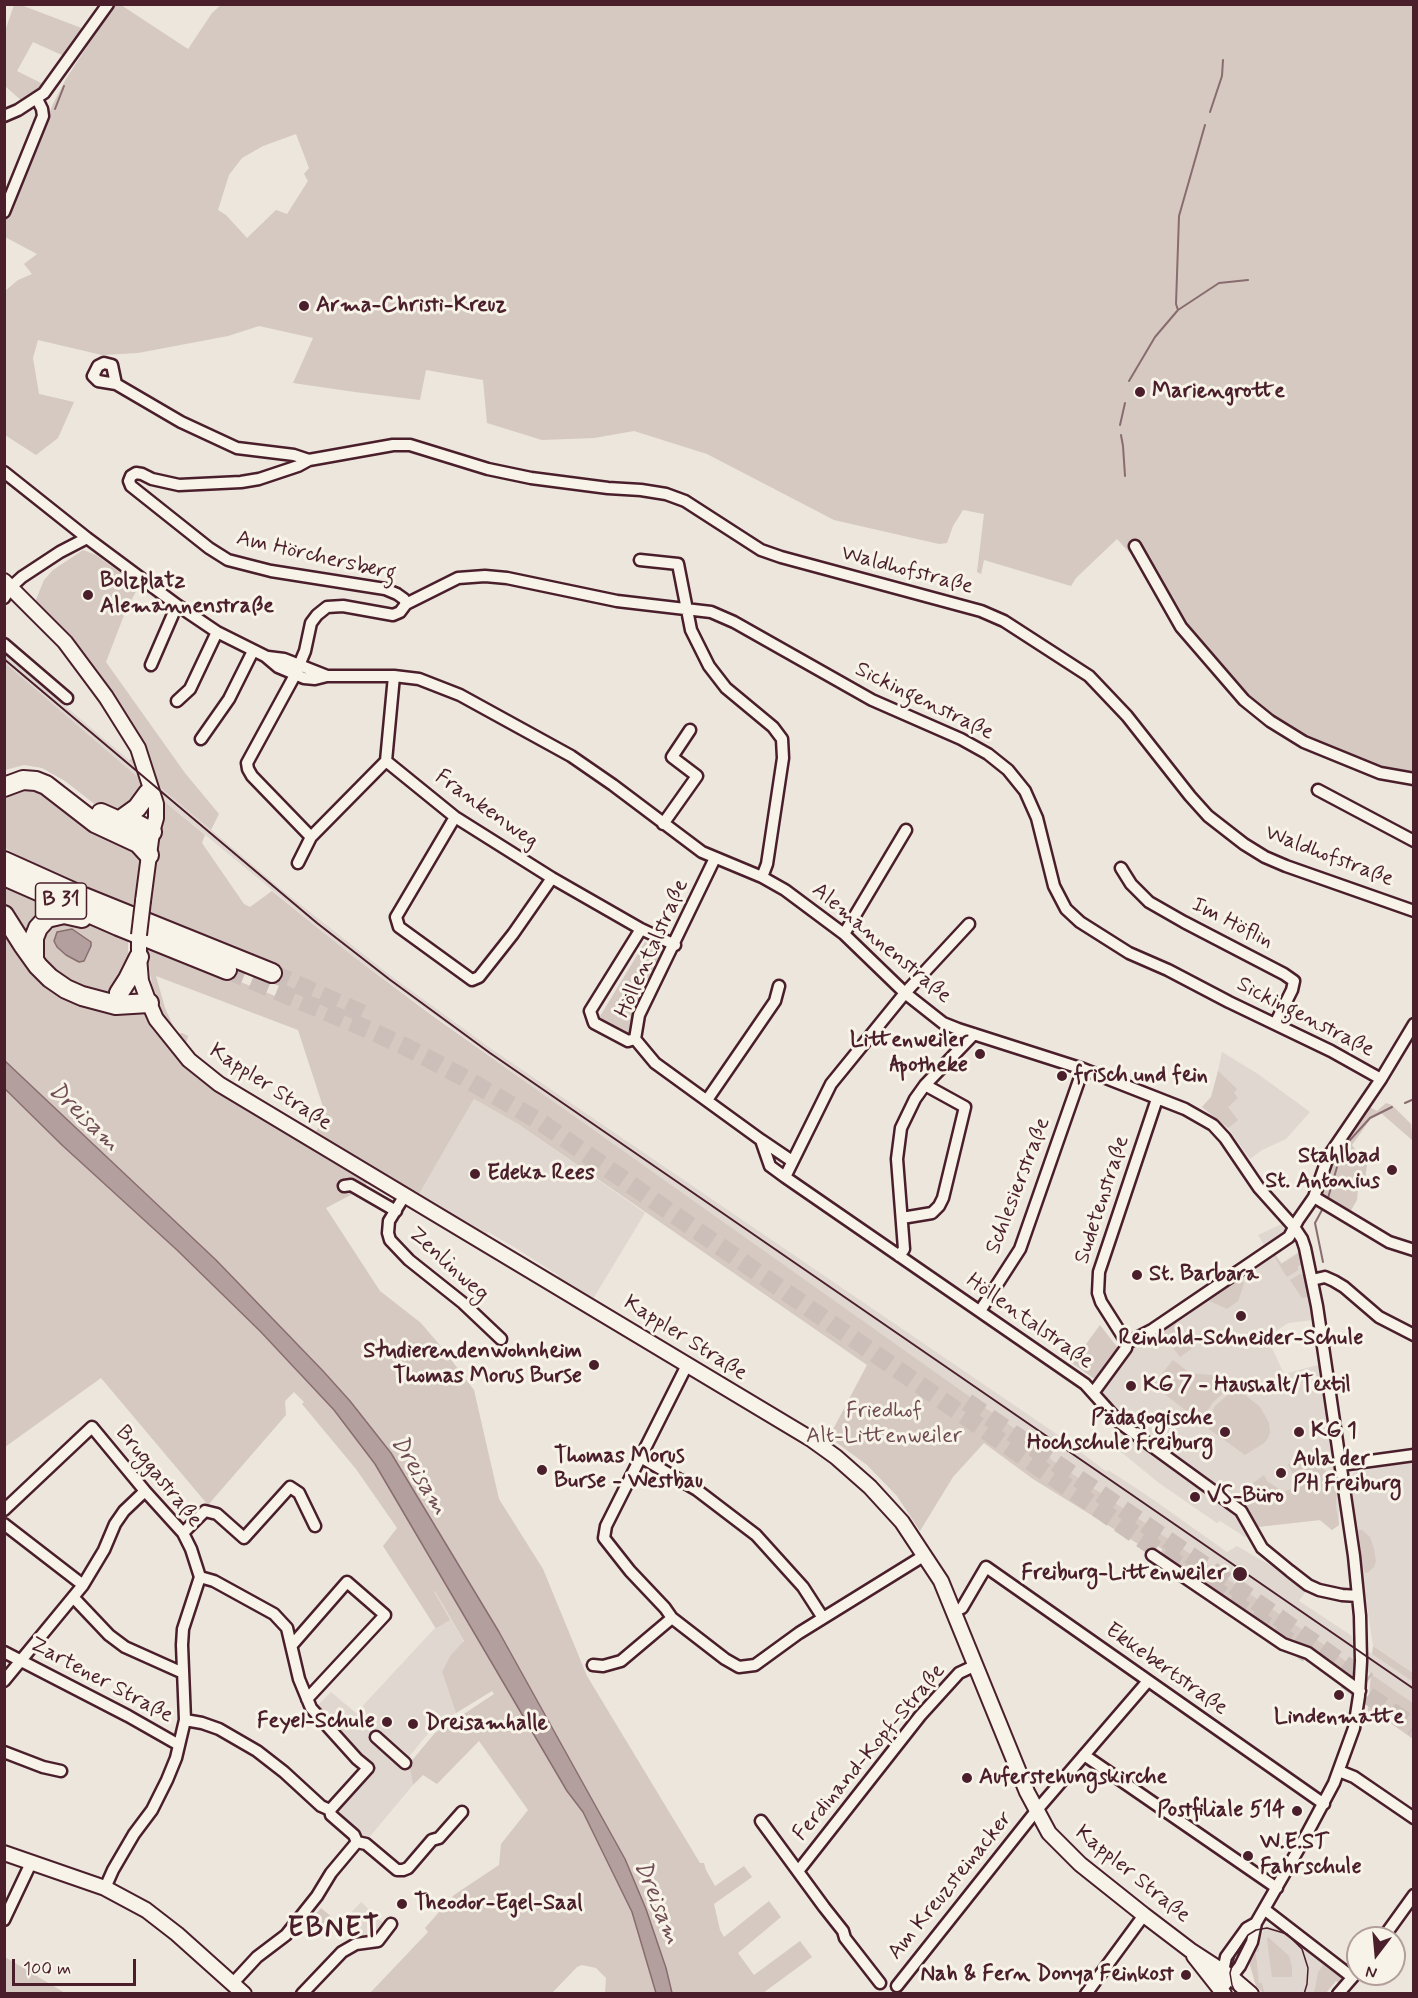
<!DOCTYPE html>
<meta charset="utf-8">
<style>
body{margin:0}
#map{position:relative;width:1418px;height:1998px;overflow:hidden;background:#ece6dd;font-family:Mynerve,sans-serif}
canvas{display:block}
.frame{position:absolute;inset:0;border:6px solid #4a1f2b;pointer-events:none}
.north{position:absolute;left:1346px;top:1926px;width:60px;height:60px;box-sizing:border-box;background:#f7f3e8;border:2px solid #b29e9c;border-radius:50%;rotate:196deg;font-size:16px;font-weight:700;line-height:24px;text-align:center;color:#4a1f2b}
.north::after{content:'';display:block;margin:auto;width:21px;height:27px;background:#4a1f2b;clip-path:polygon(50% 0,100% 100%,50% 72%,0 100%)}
.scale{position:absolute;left:12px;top:1959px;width:124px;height:27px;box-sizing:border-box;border:3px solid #4a1f2b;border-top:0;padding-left:8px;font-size:18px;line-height:21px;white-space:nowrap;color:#4a1f2b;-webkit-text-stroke:4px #f7f3e8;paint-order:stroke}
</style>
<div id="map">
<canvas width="1418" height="1998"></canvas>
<div class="frame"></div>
<div class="north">N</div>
<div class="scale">100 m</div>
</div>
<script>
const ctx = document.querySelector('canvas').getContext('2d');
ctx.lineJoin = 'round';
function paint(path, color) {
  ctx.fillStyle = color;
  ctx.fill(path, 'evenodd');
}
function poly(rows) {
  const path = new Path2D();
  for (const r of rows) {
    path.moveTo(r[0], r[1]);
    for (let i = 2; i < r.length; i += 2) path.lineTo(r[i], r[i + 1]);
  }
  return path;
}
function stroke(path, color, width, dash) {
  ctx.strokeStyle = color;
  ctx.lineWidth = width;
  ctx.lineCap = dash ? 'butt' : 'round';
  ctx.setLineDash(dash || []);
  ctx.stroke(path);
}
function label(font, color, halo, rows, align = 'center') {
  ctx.font = font + ' Mynerve,sans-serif';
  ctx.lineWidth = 6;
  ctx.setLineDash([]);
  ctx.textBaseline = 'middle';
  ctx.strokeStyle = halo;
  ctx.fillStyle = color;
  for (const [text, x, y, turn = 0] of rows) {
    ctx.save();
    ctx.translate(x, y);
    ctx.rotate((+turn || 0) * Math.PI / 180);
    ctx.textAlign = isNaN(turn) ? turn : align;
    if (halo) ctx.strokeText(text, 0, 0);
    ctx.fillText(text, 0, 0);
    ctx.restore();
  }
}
const built = poly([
 [4,654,282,890,391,976,493,1050,1058,1435,1107,1472,1108,1470,1148,1496,1227,1552,1237,1546,1280,1571,1282,1568,1309,1587,1299,1601,1352,1636,1372,1654,1413,1682,1413,1703,1349,1659,1347,1662,1315,1638,1052,1460,1045,1450,598,1134,354,957,159,797,5,663],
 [1222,1052,1258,1074,1310,1112,1286,1139,1262,1150,1250,1159,1228,1128,1202,1107,1211,1097,1215,1085],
 [474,1099,518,1124,645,1213,593,1299,557,1278,558,1275,514,1247,488,1232,486,1235,419,1194],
 [1282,1224,1292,1240,1266,1248,1258,1235],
 [1300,1251,1312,1296,1313,1320,1288,1323,1267,1337,1284,1374,1322,1364,1339,1484,1339,1525,1332,1530,1320,1520,1257,1527,1245,1537,1220,1521,1217,1523,1159,1483,1121,1452,1112,1442,1126,1423,1101,1399,1099,1392,1138,1336,1245,1269,1248,1272,1275,1254,1282,1263],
 [1408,1461,1413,1462,1413,1673,1373,1646,1350,1487,1353,1473],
 [435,1591,464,1642,450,1656,442,1672,456,1713,431,1730,408,1758,413,1785,367,1840,336,1811,374,1768,316,1707,331,1692,356,1713,435,1628,419,1600],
 [361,1902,384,1924,369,1940,359,1941,344,1927,343,1921],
 [1266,1926,1285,1930,1309,1950,1312,1956,1323,1965,1318,1972,1315,1988,1313,1993,1265,1993,1262,1983,1259,1984,1256,1951,1259,1951,1258,1942]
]);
const green = poly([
 [222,4,1413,5,1413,775,1385,771,1309,742,1286,728,1239,690,1180,623,1141,565,1117,539,1076,578,1071,586,984,560,981,574,977,572,984,514,963,510,953,526,947,543,939,544,834,520,707,454,634,431,594,438,542,440,487,423,483,380,426,370,420,400,355,392,293,383,313,338,259,326,228,336,138,353,102,355,38,340,33,358,39,394,74,402,58,438,36,455,5,435,5,291,18,280,32,274,24,264,37,254,5,237,4,224,53,104,66,79,114,5,121,5,188,49,212,13],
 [296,134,309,168,304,174,308,181,287,214,276,210,247,238,226,215,218,210,229,175,242,158,263,146],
 [14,5,21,5,84,29,64,56,33,42,17,71,45,85,23,102,5,86,5,31],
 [83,550,96,555,139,586,126,610,106,662,185,773,219,814,211,830,129,761,132,758,132,751,91,692,102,685,58,626,35,602,44,580,53,570],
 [5,663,142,781,140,795,122,813,97,806,65,781,42,768,24,765,5,770],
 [35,786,141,856,139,881,132,907,35,865,5,848,4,793],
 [159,797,205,835,202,843,244,904,250,907,272,891,354,957,430,1014,1045,1450,1052,1460,1315,1638,1347,1662,1349,1665,1348,1677,1283,1641,1160,1558,1162,1549,1149,1540,1143,1547,1033,1479,984,1443,953,1477,920,1531,897,1496,867,1465,829,1437,867,1365,518,1124,474,1099,419,1194,375,1169,364,1188,326,1208,380,1291,421,1323,443,1349,474,1390,499,1499,543,1569,587,1676,700,1863,704,1863,706,1870,715,1886,744,1866,752,1877,714,1904,720,1930,724,1937,769,1901,781,1917,738,1953,754,1975,800,1941,812,1957,763,1993,672,1993,666,1968,625,1859,499,1632,391,1453,350,1401,216,1260,5,1061,4,926,46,984,156,1007,148,961,148,948,186,965,226,976,280,998,285,986,269,980,165,920,150,913,158,841],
 [156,976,298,1030,326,1116,316,1131,266,1103,265,1105,218,1076,187,1048,186,1044,188,1036,182,1033,177,1034,165,1008],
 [5,888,55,910,30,940,5,908],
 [76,918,128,939,128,970,116,988,109,992,103,993,69,985,40,958,42,928],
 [645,942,664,951,633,1015,630,1035,625,1035,599,1018],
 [1218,1071,1237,1089,1234,1093,1238,1098,1228,1107,1238,1120,1228,1128,1202,1107,1211,1097],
 [4,1089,63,1146,177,1250,260,1331,334,1410,375,1464,567,1791,583,1812,632,1912,656,1993,605,1993,606,1978,596,1968,582,1965,577,1967,552,1993,370,1993,428,1932,425,1928,454,1895,499,1865,501,1844,528,1810,479,1741,437,1784,423,1775,413,1785,409,1764,435,1733,494,1694,492,1691,456,1713,442,1672,450,1656,464,1641,435,1591,434,1592,450,1620,436,1628,383,1546,397,1528,356,1469,302,1404,304,1402,294,1392,285,1401,286,1415,208,1505,101,1378,5,1447],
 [1386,1103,1392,1105,1411,1124,1413,1141,1381,1113,1372,1117,1352,1145,1367,1165,1365,1180,1359,1179,1357,1200,1350,1212,1320,1195,1332,1165,1345,1142,1369,1107,1377,1111],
 [1299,1253,1303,1264,1298,1266,1298,1270,1287,1277,1274,1256,1275,1255,1281,1264],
 [1241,1272,1244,1284,1238,1301,1227,1309,1203,1298],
 [1300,1274,1305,1275,1310,1296,1302,1298,1290,1280],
 [1175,1322,1194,1347,1180,1357,1161,1332],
 [1100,1325,1118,1348,1096,1378,1093,1378,1072,1363],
 [1173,1360,1190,1373,1220,1376,1225,1378,1229,1384,1227,1390,1213,1402,1206,1413,1203,1424,1153,1385],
 [1236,1392,1244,1394,1260,1407,1269,1423,1270,1432,1268,1438,1264,1443,1245,1455,1209,1429,1207,1424,1215,1406,1228,1395],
 [1310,1458,1329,1474,1337,1483,1336,1506,1339,1525,1332,1530,1320,1520,1257,1527,1244,1505,1249,1486,1264,1475,1267,1481,1283,1492,1291,1489,1296,1481,1288,1464],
 [1358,1530,1362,1530,1370,1537,1374,1549,1376,1561,1374,1567,1367,1573,1364,1572],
 [1373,1646,1413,1673,1413,1682,1372,1654],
 [1371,1674,1413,1703,1413,1739,1379,1715,1374,1715,1367,1718],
 [321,1908,340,1924,328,1938,309,1922],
 [1268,1937,1289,1956,1292,1967,1292,1977,1272,1977,1267,1939],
 [1258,1942,1259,1951,1256,1952,1259,1983,1262,1983,1265,1993,1263,1993,1256,1986,1249,1962,1250,1955],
 [1309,1950,1344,1976,1341,1985,1336,1981,1326,1993,1313,1993,1315,1988,1318,1972,1323,1965,1312,1956],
 [4,1957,5,1957,65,1993,5,1993]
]);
const water = poly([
 [72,929,91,942,91,946,84,961,79,962,66,955,57,947,54,941,57,932,72,929],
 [5,1061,216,1260,323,1371,350,1401,391,1453,499,1632,625,1859,646,1909,666,1968,672,1993,656,1993,632,1912,583,1812,567,1791,375,1464,334,1410,260,1331,177,1250,63,1146,5,1089,5,1061]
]);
const stream = poly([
 [55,109,64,86],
 [1210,112,1222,76,1223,60],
 [1178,310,1219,283,1248,280],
 [1129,381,1155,337,1178,310,1176,304,1179,216,1205,125],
 [1120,425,1125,403],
 [1121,435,1123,446,1125,476],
 [1405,1103,1414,1099],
 [1328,1198,1337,1167,1350,1140,1370,1118,1392,1107],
 [1322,1210,1315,1223,1323,1262]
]);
const highwayTunnel = poly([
 [227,970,369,1030,408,1048,461,1076,539,1121,1308,1654],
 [272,973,370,1017],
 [967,1402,1207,1567,1368,1681],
 [1346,1680,1414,1727]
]);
const street = poly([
 [4,116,18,110,44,93,108,4],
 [4,212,43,116,42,109,37,99],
 [116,384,112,365,104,363,98,366,93,376,98,381,116,384,181,422,237,448,294,455,309,460],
 [4,472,87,538,177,605,217,632,265,656,278,667,304,678,315,679,327,676,394,676,419,679,460,695,571,756,613,785,702,852,762,877,785,890,844,934,905,993,943,1023,958,1029,1083,1069,1185,1109,1213,1125,1225,1138,1259,1188,1294,1227,1302,1239,1305,1248,1317,1306,1354,1556,1360,1616,1361,1661,1359,1696,1354,1728,1334,1783,1302,1843,1256,1923,1252,1942,1240,1966,1218,1994],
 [1135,546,1181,627,1244,700,1270,721,1304,742,1380,773,1414,779],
 [640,560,678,564,691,630,709,666,726,688,773,727,782,739,783,758,767,864,762,877],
 [4,598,11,587,22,577,60,552,87,538],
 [406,604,404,599,397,594,385,589,271,571,228,560,209,548,131,486,129,481,131,476,136,473,142,474,152,479,179,485,241,482,259,479,298,466,309,460,393,445,410,445,488,469,531,478,608,488,641,490,666,494,685,501,761,550,781,557,981,611,1004,621,1089,676,1127,716,1190,796,1208,816,1244,844,1265,857,1286,866,1414,911],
 [406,604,458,578,485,576,507,578,617,601,711,612,734,622,872,700,961,739,988,754,1008,770,1025,791,1037,818,1054,886,1066,909,1080,922,1129,953,1168,970,1229,1002,1331,1051,1381,1079],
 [4,644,67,698],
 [268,657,284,659,327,676],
 [151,665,177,605],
 [177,701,190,689,217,632],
 [201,739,229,699,253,651],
 [386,761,311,837,252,776,248,769,247,763,295,675,305,651,311,623,317,615,327,607,343,606,393,615,400,612,406,604],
 [386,761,455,817,552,878,641,929,675,945],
 [386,761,394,676],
 [1318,790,1414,841],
 [455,817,396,917,399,927,472,980,479,977,513,934,552,878],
 [663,824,697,776,672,757,690,730],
 [715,858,639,1015,635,1039,655,1063,761,1140,770,1166,785,1177,1085,1384,1120,1423,1241,1511,1262,1548,1290,1571,1308,1585,1319,1590,1342,1595,1358,1596],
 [298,863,311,837],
 [1121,868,1131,884,1149,902,1184,922,1284,974,1294,981,1292,990,1275,1024],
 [844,934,906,830],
 [635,1039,628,1041,594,1023,590,1011,641,929],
 [707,1100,775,1001,779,986],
 [761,1140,792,1161],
 [785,1177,831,1084,905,993,969,924],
 [344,1186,351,1185,396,1211],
 [405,1195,389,1221,388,1233,390,1240,409,1260,463,1303,501,1339],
 [1314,1197,1389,1242,1414,1250],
 [902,1218,932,1213,939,1206,943,1198,965,1107,925,1085],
 [899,1256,904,1249,897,1159,901,1128,915,1099,925,1085,974,1034],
 [1312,1280,1325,1277,1334,1281,1344,1287,1379,1317,1414,1335],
 [980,1311,1020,1249,1083,1069],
 [1127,1343,1101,1302,1098,1293,1099,1272,1157,1099],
 [687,1365,606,1526,604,1538,630,1571,665,1608,672,1618,725,1659,739,1667,755,1665,799,1633,925,1555],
 [1093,1393,1126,1348,1127,1343,1152,1330,1289,1237,1298,1220,1314,1197,1328,1157,1381,1079,1414,1024],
 [642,1458,697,1490,756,1535,803,1587,823,1618],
 [1341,1465,1414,1455],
 [4,1510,92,1427,145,1491,183,1533,191,1549,200,1577,183,1629,182,1645,185,1720,176,1758,167,1780,152,1810,134,1834,113,1870,105,1888],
 [4,1524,83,1585],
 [183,1533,205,1511,217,1514,244,1538,290,1487,299,1493,315,1526],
 [1152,1555,1283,1644,1308,1653,1360,1691],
 [200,1577,214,1581,274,1614,287,1628,299,1679,311,1708,357,1759,368,1768,330,1810],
 [73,1597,109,1635,125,1647,183,1673],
 [955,1611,962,1608,986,1567,1324,1804],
 [292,1645,347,1582,385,1615,307,1699],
 [4,1652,128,1716,179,1745],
 [593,1665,603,1666,621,1661,672,1618],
 [4,1681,83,1585,104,1550,115,1524,124,1511,145,1491],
 [185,1720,202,1723,219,1729,257,1751,284,1772,321,1806,330,1810,331,1815,354,1835,357,1842],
 [376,1737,405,1763],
 [4,1752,43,1767,61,1771],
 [1084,1755,1277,1888],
 [1339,1771,1354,1777,1414,1818],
 [761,1821,824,1907,843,1931,845,1938,880,1983],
 [357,1842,366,1844,397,1870,403,1870,408,1868,432,1840,439,1838,462,1812],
 [799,1870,920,1716,959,1673,976,1665],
 [1264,1909,1352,1977],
 [4,1920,31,1863],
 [1383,1938,1414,1895],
 [1222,1976,1226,1957,1247,1928,1256,1923],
 [233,1983,257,1957,286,1935,317,1896,331,1873,357,1842],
 [897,1986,1036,1811,1148,1681],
 [302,1994,342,1952,356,1944,378,1941,391,1924],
 [1086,1994,1144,1915],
 [1338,1994,1358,1971]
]);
const secondary = poly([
 [4,581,65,642,106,697,138,748,156,804,156,818,152,832,143,901],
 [139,935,139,957,141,981,149,1003,156,1019,189,1060,219,1084,811,1439,836,1457,870,1487,902,1522,941,1581,1027,1792,1049,1833,1080,1864,1144,1915,1190,1950,1230,1976,1251,1994],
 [4,1853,105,1888,146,1910,177,1934,244,1994],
 [1194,1956,1224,1994]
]);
const highway = poly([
 [4,787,23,780,36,781,46,785,95,823,138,843,149,855],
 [101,813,119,821,137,824,152,832],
 [119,821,137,808,148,793],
 [4,861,84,897,272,973],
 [4,876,118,926,227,970],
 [4,915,23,945,38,966,50,978,66,989,82,996,116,1005,149,1003],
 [34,960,34,938,38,928,47,918,64,914,82,918],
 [119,993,128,979,139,957]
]);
const tram = poly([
 [1236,1994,1232,1985,1230,1973,1235,1955,1248,1935,1256,1930,1267,1928,1287,1934,1302,1949,1308,1968,1307,1984,1304,1994]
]);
const rail = poly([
 [4,659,317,923,389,979,490,1053,1414,1689]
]);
const secondaryBridge = poly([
 [139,935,143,901]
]);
const markers = [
 [304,306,6,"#4a1f2b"],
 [1140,392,6,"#4a1f2b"],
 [88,595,6,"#4a1f2b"],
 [980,1054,6,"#4a1f2b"],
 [1062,1076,6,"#4a1f2b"],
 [1392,1170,6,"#4a1f2b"],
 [475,1174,6,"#4a1f2b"],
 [1137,1275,6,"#4a1f2b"],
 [1241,1316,6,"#4a1f2b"],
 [594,1365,6,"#4a1f2b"],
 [1131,1386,6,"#4a1f2b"],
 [1225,1432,6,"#4a1f2b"],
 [1299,1432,6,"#4a1f2b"],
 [542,1470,6,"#4a1f2b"],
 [1281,1473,6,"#4a1f2b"],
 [1195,1497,6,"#4a1f2b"],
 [1240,1574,8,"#4a1f2b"],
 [1339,1695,6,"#4a1f2b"],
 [387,1722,6,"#4a1f2b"],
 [413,1724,6,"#4a1f2b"],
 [967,1778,6,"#4a1f2b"],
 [1297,1811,6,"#4a1f2b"],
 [1248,1856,6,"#4a1f2b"],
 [402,1904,6,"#4a1f2b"],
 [1186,1975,6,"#4a1f2b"]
];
const shields = [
 [61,901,51]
];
const shieldNames = [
 ["B 31",61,901]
];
const poiNames = [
 ["Arma-Christi-Kreuz",316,306],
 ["Mariengrotte",1152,392],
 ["Bolzplatz",100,582],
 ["Alemannenstraße",100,607],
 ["Littenweiler",968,1041,"right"],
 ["Apotheke",968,1066,"right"],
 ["frisch und fein",1074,1076],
 ["Stahlbad",1380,1157,"right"],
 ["St. Antonius",1380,1182,"right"],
 ["Edeka Rees",487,1174],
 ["St. Barbara",1149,1275],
 ["Reinhold-Schneider-Schule",1241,1339,"center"],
 ["Studierendenwohnheim",582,1352,"right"],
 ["Thomas Morus Burse",582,1377,"right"],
 ["KG 7 - Haushalt/Textil",1143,1386],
 ["Pädagogische",1213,1419,"right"],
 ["Hochschule Freiburg",1213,1444,"right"],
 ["KG 1",1311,1432],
 ["Thomas Morus",554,1457],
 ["Burse - Westbau",554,1482],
 ["Aula der",1293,1460],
 ["PH Freiburg",1293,1485],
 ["VS-Büro",1207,1497],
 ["Freiburg-Littenweiler",1226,1574,"right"],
 ["Lindenmatte",1339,1718,"center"],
 ["Feyel-Schule",375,1722,"right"],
 ["Dreisamhalle",425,1724],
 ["Auferstehungskirche",979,1778],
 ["Postfiliale 514",1285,1811,"right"],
 ["W.E.ST",1260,1843],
 ["Fahrschule",1260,1868],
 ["Theodor-Egel-Saal",414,1904],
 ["Nah & Fern Donya Feinkost",1174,1975,"right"]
];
const streetNames = [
 ["Am Hörchersberg",316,557,13],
 ["Waldhofstraße",907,571,15],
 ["Sickingenstraße",924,702,26],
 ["Frankenweg",486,810,35],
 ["Waldhofstraße",1329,857,21],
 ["Im Höflin",1232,924,27],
 ["Alemannenstraße",881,944,40],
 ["Höllentalstraße",653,949,-66],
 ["Sickingenstraße",1305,1018,27],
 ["Kappler Straße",270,1088,33],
 ["Schlesierstraße",1019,1186,-69],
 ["Sudetenstraße",1103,1200,-72],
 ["Zenlinweg",448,1265,42],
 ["Höllentalstraße",1029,1322,35],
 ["Kappler Straße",685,1339,32],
 ["Bruggastraße",158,1477,51],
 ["Ekkebertstraße",1166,1670,35],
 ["Zartener Straße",101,1681,28],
 ["Ferdinand-Kopf-Straße",870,1753,-50],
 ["Kappler Straße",1132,1875,39],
 ["Am Kreuzsteinacker",951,1886,-51]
];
const parkNames = [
 ["Friedhof",884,1412],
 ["Alt-Littenweiler",884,1437]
];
const waterNames = [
 ["Dreisam",83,1118,44],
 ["Dreisam",418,1476,59],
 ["Dreisam",656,1903,68]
];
const districtNames = [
 ["EBNET",334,1930]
];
paint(built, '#e0d7d0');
paint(green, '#d5c9c2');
paint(water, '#b39f9d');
stroke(water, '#896c6f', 1.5);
stroke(stream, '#896c6f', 2);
stroke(highwayTunnel, '#ccbeb9', 18, [18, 9]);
stroke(street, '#4a1f2b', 15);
stroke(secondary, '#4a1f2b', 18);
stroke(highway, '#4a1f2b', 22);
stroke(street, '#f7f3e8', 10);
stroke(secondary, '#f7f3e8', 14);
stroke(highway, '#f7f3e8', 18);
stroke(tram, '#4a1f2b', 1.5);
stroke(rail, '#4a1f2b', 2);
stroke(secondaryBridge, '#4a1f2b', 18, []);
stroke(secondaryBridge, '#f7f3e8', 14);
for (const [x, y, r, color] of markers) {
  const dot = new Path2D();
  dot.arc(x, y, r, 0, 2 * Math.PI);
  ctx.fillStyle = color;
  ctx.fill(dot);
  stroke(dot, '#f7f3e8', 2);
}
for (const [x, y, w] of shields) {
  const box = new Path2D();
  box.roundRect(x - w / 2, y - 18, w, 36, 4.5);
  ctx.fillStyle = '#f7f3e8';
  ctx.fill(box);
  stroke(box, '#4a1f2b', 1.5);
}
label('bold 21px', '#4a1f2b', null, shieldNames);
label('bold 22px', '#4a1f2b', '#f7f3e8', poiNames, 'left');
label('22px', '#4a1f2b', '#f7f3e8', streetNames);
label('22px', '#6d4a51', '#f7f3e8', parkNames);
label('italic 24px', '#6f4c53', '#f7f3e8', waterNames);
ctx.letterSpacing = '1.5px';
label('bold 28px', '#4a1f2b', '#f7f3e8', districtNames);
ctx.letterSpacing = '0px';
</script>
